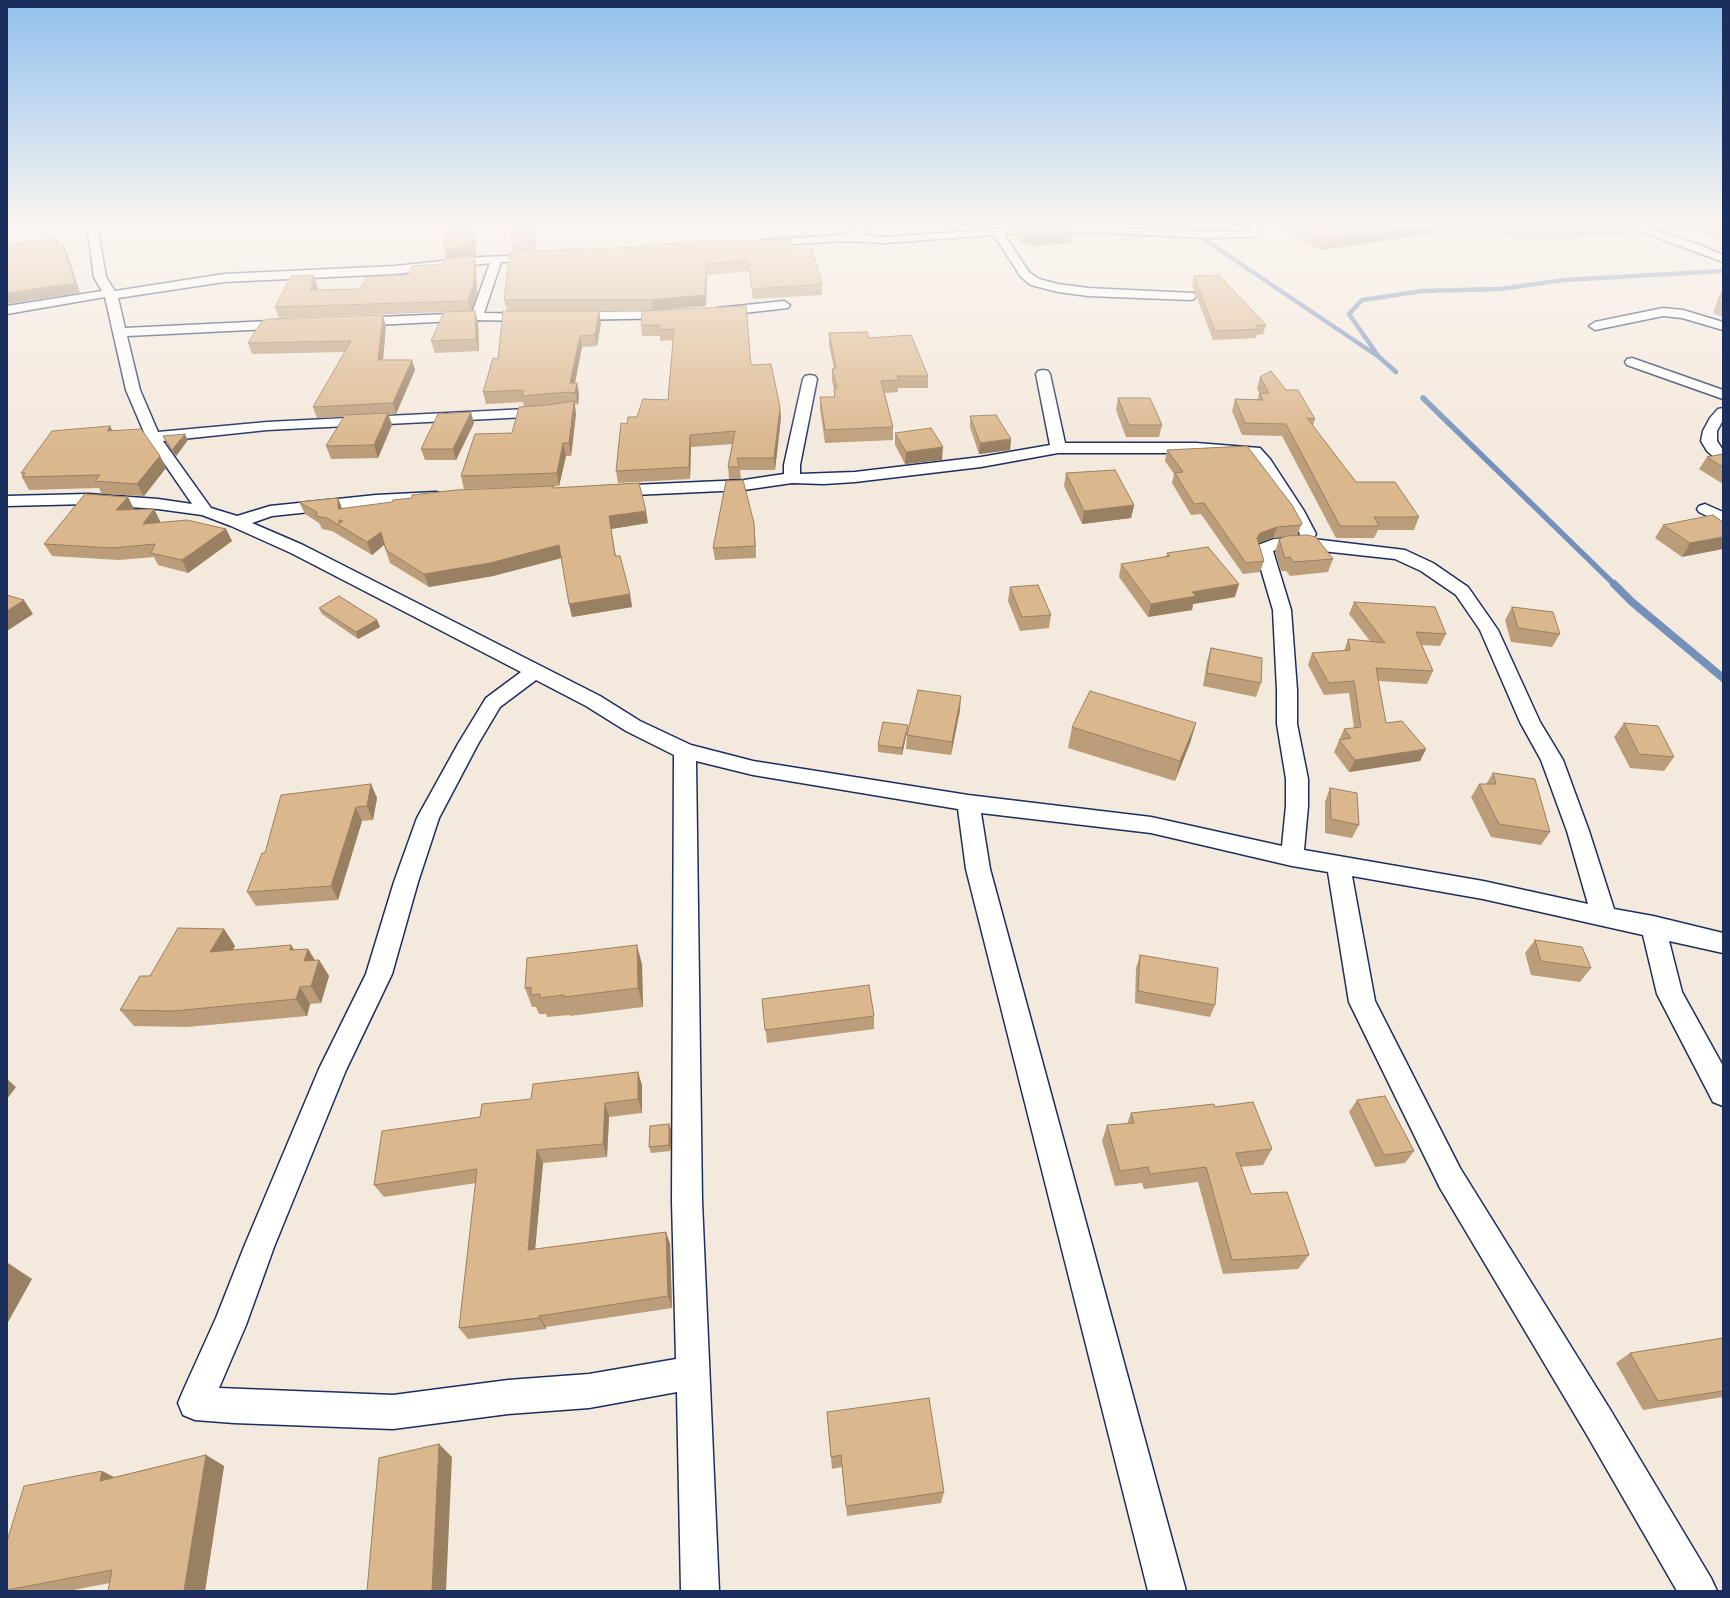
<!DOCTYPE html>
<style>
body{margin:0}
#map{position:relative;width:1730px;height:1598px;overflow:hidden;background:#f4e9dd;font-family:Caveat,sans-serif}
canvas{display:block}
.frame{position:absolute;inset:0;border:8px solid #1b2f5e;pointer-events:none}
</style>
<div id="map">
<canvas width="1730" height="1598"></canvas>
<div class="frame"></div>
</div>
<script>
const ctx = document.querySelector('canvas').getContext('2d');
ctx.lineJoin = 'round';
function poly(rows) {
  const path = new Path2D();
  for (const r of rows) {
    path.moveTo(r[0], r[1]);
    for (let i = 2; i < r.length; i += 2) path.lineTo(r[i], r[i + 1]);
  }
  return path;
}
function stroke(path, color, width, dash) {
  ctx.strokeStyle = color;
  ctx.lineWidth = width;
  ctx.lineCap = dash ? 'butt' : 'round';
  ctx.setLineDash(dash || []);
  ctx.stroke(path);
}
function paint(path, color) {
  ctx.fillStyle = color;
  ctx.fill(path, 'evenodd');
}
const streamFar2 = poly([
 [1184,225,1189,229],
 [1205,240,1379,357,1396,372],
 [1379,357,1349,314,1362,300,1422,291,1500,289,1564,280,1723,271]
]);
const streamFar1 = poly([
 [1423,398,1615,585]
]);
const stream = poly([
 [1614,584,1632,602,1723,678]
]);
const minor = poly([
 [87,225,97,225,106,277,115,291,224,274,395,266,481,257,542,255,544,257,542,259,538,260,501,262,484,313,536,314,538,317,536,320,532,321,474,320,356,326,350,322,356,318,472,313,490,263,395,274,224,282,118,298,125,328,290,320,296,324,290,328,127,336,140,390,158,432,267,422,547,408,552,409,554,412,552,415,547,416,267,430,163,441,211,508,237,516,270,506,376,495,436,492,442,494,444,497,442,500,436,502,376,505,272,516,252,523,303,545,600,696,640,721,691,745,753,761,968,795,1151,817,1282,846,1286,806,1286,779,1277,724,1277,690,1273,610,1255,549,1258,545,1274,539,1298,537,1300,534,1288,511,1259,464,1251,455,1196,453,1058,453,981,467,855,482,824,484,792,483,744,490,611,496,605,494,603,491,605,488,611,486,744,480,784,474,784,465,803,379,805,376,810,375,815,376,817,379,800,465,800,474,855,472,981,457,1050,445,1036,374,1038,371,1043,370,1048,371,1050,374,1065,443,1196,443,1260,448,1270,459,1304,511,1316,534,1313,539,1405,550,1433,563,1468,587,1498,630,1540,722,1563,760,1589,831,1614,909,1653,916,1723,933,1723,953,1669,941,1682,992,1723,1066,1723,1106,1713,1102,1657,994,1643,935,1483,899,1352,876,1375,1001,1460,1168,1611,1411,1711,1578,1717,1591,1677,1591,1587,1435,1440,1188,1349,1002,1328,872,1292,866,1151,833,981,813,990,869,1186,1591,1148,1591,966,869,958,809,753,775,696,761,702,1201,719,1591,681,1591,677,1392,589,1408,508,1414,393,1429,234,1423,195,1420,183,1415,178,1403,183,1391,216,1318,244,1247,319,1069,366,974,394,882,417,818,458,744,486,698,521,672,291,553,231,526,202,515,158,509,88,504,7,506,7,496,88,494,158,499,192,504,146,437,126,390,105,297,7,314,7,306,102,291,94,277,87,225],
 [1303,547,1322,551,1395,559,1421,571,1456,595,1480,630,1520,722,1541,760,1567,831,1588,904,1483,881,1304,850,1308,806,1308,779,1297,724,1297,690,1291,610,1273,551,1282,548,1303,547],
 [536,680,586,706,626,731,674,755,672,1201,676,1359,589,1374,508,1380,393,1395,219,1388,246,1325,274,1247,346,1070,392,974,418,882,439,818,478,744,500,707,536,680],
 [859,225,871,225,862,235,885,237,1050,225,1206,232,1248,231,1253,225,1265,225,1255,236,1251,237,1206,238,1067,231,1004,234,1029,272,1039,279,1058,284,1088,288,1194,293,1196,296,1194,299,1190,300,1088,296,1058,292,1031,285,1021,277,994,235,885,243,844,241,762,246,756,243,762,240,842,235,852,232,859,225],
 [1623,225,1640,225,1697,244,1723,255,1723,262,1623,225],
 [784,301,790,305,788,308,717,316,711,312,717,308,784,301],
 [1663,308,1683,310,1723,322,1723,330,1682,318,1663,316,1595,330,1589,326,1595,322,1663,308],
 [672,311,676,312,678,315,676,318,571,320,565,316,571,312,672,311],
 [1632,358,1723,390,1723,399,1627,365,1625,362,1627,359,1632,358],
 [1723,408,1723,420,1717,431,1717,441,1723,450,1723,463,1718,461,1707,451,1701,441,1703,431,1710,418,1718,409,1723,408],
 [1705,504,1723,512,1723,524,1699,512,1697,509,1699,506,1705,504]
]);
const wall = poly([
 [1006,225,1065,225,1071,243,1031,246,1028,243,1022,244,1014,235,1015,226,1007,227],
 [1274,225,1643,225,1640,233,1522,241,1504,233,1428,234,1321,250],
 [1646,225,1723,225,1723,242,1693,229,1665,232],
 [536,234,535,251,640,247,733,242,791,248,822,284,822,295,753,299,749,271,707,275,706,306,661,310,751,365,780,407,781,418,775,470,740,470,741,479,729,479,728,467,733,444,691,447,690,479,618,483,616,471,627,424,637,417,668,400,673,340,660,341,660,336,642,336,641,325,646,311,599,311,601,322,597,346,582,347,575,383,577,383,579,394,578,405,575,404,576,414,571,456,566,456,559,486,464,489,461,476,512,433,524,406,523,402,486,404,483,392,498,359,507,311,504,300,513,252,511,243],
 [475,239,476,257,474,257,476,266,477,294,471,311,475,311,478,322,479,351,435,353,431,341,444,312,279,318,275,307,317,285,317,286,318,290,360,289,443,264,446,259,444,249],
 [1194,276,1266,325,1263,334,1257,335,1256,338,1213,340,1192,285],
 [1723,288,1723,317,1713,313,1719,296],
 [386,326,383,360,412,360,415,370,396,414,388,415,392,425,378,458,331,459,326,446,344,417,317,418,313,407,345,352,252,354,248,343],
 [829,333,869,338,928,376,928,388,898,388,898,392,885,393,893,427,893,440,825,443,820,409,820,397,834,397,834,389,832,381,832,369,834,369,829,345],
 [1260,377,1286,390,1315,419,1313,426,1356,482,1419,517,1414,530,1378,530,1374,538,1336,538,1282,436,1242,435,1232,411,1235,399,1258,399,1259,393,1257,389],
 [1118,398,1162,425,1159,437,1126,437,1116,410],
 [970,416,1011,439,1010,450,979,454,970,427],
 [474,423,456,460,425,460,421,449],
 [113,431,160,456,166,468,144,496,102,494,99,488,29,490,22,477,23,476,21,473],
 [895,433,942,460,905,464,895,445],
 [163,436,188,440,176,456,166,442],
 [1167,450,1302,523,1297,536,1333,559,1328,572,1290,576,1286,571,1281,571,1275,552,1279,539,1286,537,1273,538,1258,543,1264,561,1260,572,1243,574,1201,514,1191,515,1172,483,1174,474,1165,461],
 [1723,454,1723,484,1699,469,1707,457],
 [1066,473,1134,505,1131,518,1082,524,1064,486],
 [554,488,648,523,611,529,616,556,630,594,632,607,572,617,569,604,561,558,493,576,429,587,390,563,384,545,372,555,332,531,322,529,319,523,305,514,299,502,338,498,342,509],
 [128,497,134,509,134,510,154,509,160,521,160,522,226,529,232,541,188,573,158,565,154,557,119,560,52,556,44,544],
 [1723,522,1682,557,1655,538,1663,525],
 [754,523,756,558,715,560,713,548],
 [1167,553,1235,597,1193,604,1192,610,1148,617,1119,577,1121,564,1166,557],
 [1010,587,1051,615,1049,628,1020,631,1008,601],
 [1354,602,1446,634,1440,646,1422,645,1433,671,1427,684,1378,681,1386,723,1426,749,1420,761,1349,772,1334,752,1344,729,1354,728,1349,693,1324,695,1308,665,1312,653,1344,651,1348,639,1370,641,1349,614],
 [1512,607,1560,634,1552,647,1511,642,1505,620],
 [319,608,377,620,380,627,358,639,322,614],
 [1211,648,1261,683,1256,697,1203,686,1207,662],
 [960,710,951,755,906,749,907,735],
 [1196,723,1190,743,1175,781,1068,748,1072,727],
 [1624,723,1674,757,1664,771,1630,768,1614,737],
 [907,732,902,755,878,752,878,745],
 [1493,773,1550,832,1541,845,1491,837,1471,797,1479,784,1486,784],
 [371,784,377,798,373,820,362,821,338,900,256,906,247,892,265,853],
 [1330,788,1359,825,1352,838,1325,833,1325,802],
 [224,929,235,946,233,950,291,945,294,950,308,949,315,960,319,960,329,976,321,1003,310,1004,307,1016,187,1027,134,1026,120,1010,150,976],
 [1535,940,1591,968,1580,982,1531,975,1525,953],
 [1140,955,1215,1005,1210,1017,1135,1003,1136,968],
 [642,964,643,1007,570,1016,570,1015,547,1017,546,1014,539,1014,536,1007,532,1007,525,988],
 [762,999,874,1016,874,1029,767,1043],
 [642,1085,642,1113,609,1117,607,1157,543,1163,535,1249,666,1232,670,1244,672,1308,546,1327,546,1329,468,1339,459,1328,476,1183,384,1197,374,1185,480,1117,531,1099],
 [1357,1100,1414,1151,1405,1163,1375,1167,1349,1112],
 [1215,1107,1272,1149,1263,1165,1241,1167,1251,1194,1309,1255,1298,1269,1223,1274,1198,1182,1144,1189,1142,1183,1115,1186,1102,1141,1107,1125,1127,1124,1131,1113],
 [669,1124,671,1130,671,1151,651,1153,649,1147],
 [1723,1338,1723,1397,1643,1410,1616,1363,1630,1353],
 [827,1412,944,1492,941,1503,847,1516,842,1467,832,1469],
 [206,1455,224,1466,205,1591,108,1591,110,1583,68,1591,7,1591,7,1541,102,1471,114,1477]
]);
const shadedWall = poly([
 [534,225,536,234,535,252,533,241],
 [1427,225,1431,225,1428,234,1321,250,1324,240],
 [1668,225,1695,225,1693,229,1665,232],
 [473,229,475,239,476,257,474,257,476,266,477,294,471,312,468,301,446,259,444,249],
 [1029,232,1028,243,1022,244,1023,233],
 [1072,232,1071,243,1031,246,1032,236],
 [56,238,61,247,56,246],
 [63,245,68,255,80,293,7,304,7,293],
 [706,264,707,275,706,306,653,310,651,300],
 [313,275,317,285,317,286,318,291,310,290,311,281],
 [475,311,478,322,479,351,476,339],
 [599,311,601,322,597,346,595,335],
 [383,315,386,326,382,371,378,360],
 [580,336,582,347,573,392,570,383],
 [412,360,415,370,396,414,393,403],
 [577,383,579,394,578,405,575,393],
 [574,401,576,414,571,456,569,443],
 [780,407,781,418,775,470,774,458],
 [471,412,474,423,456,460,453,449],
 [388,413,392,425,378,458,374,445],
 [110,426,117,438,107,431],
 [185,434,188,440,176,456,172,450],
 [690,435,691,447,690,479,689,467],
 [1011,439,1010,450,979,454,980,443],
 [563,443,566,456,559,486,557,473],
 [943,447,942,460,905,464,906,452],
 [160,456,166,468,144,496,137,484],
 [128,497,134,509,123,523,116,510],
 [338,498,343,511,338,509],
 [1134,505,1131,518,1082,524,1084,511],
 [154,509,160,521,150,536,143,524],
 [646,511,648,523,611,529,618,569,609,516],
 [754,523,755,535,756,558,755,546],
 [1277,527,1273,538,1257,544,1257,538,1260,533],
 [226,529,232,541,188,573,182,560],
 [381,532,385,544,372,555,367,542],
 [1723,537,1723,549,1682,557,1690,543],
 [559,545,562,558,493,576,429,587,424,574],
 [1239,584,1235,597,1193,604,1192,610,1148,617,1151,604,1192,592],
 [630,594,632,607,572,617,569,604],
 [24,600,33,614,7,631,7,611],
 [377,620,380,627,358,639,356,632],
 [961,696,960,710,951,755,952,742],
 [1196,723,1190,743,1175,781,1180,761],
 [908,725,907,732,902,755,902,748],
 [1426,749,1420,761,1349,772,1355,760],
 [371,784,377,798,373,820,367,806],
 [356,807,362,821,338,900,331,886],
 [224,929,235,946,223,969,210,952],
 [291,945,302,962,290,950],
 [637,945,642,964,643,1007,638,988],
 [308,949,317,964,319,960,329,976,321,1003,311,986,304,961],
 [300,987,310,1004,307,1016,296,999],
 [638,1072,642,1085,642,1113,638,1099],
 [7,1079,16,1087,7,1099],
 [605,1103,609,1117,607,1157,603,1144],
 [669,1124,671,1130,671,1151,669,1145],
 [537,1150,543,1163,534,1262,528,1250],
 [666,1232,670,1244,672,1308,668,1296],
 [8,1263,32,1279,7,1324,7,1266],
 [539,1316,546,1327,546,1329,539,1318],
 [439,1444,452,1457,446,1591,432,1591],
 [206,1455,224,1466,205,1591,184,1591],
 [102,1471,123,1482,100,1481]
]);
const building = poly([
 [512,225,534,225,533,241,511,243,512,225],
 [1016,225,1065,225,1072,232,1032,236,1029,232,1023,233,1016,225],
 [1295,225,1427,225,1324,240,1295,225],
 [1511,225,1616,225,1526,231,1511,225],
 [1711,225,1723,225,1723,230,1711,225],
 [473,229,473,246,444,249,444,231,473,229],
 [56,238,56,246,63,245,75,283,7,293,7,245,56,238],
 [791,239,791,248,812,248,822,284,752,289,748,261,706,264,705,295,651,300,504,300,510,252,640,247,640,245,732,240,733,242,791,239],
 [474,256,474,283,468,301,275,307,291,276,313,275,311,281,314,280,310,290,360,289,367,277,408,275,412,266,443,264,444,259,474,256],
 [1219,275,1266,325,1256,325,1259,329,1215,331,1194,276,1219,275],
 [1723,291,1723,303,1719,302,1723,291],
 [746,306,751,365,771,364,780,407,774,458,737,458,739,467,728,467,735,431,690,435,689,467,616,471,621,423,627,424,628,417,637,417,643,399,668,400,674,329,659,330,660,325,641,325,642,311,746,306],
 [475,311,476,339,431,341,444,312,475,311],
 [503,311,599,311,595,335,580,336,570,383,577,383,575,393,569,392,522,396,523,390,483,392,493,358,498,359,503,311],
 [383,315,378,360,412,360,393,403,313,407,351,341,248,343,262,321,269,319,383,315],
 [867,332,869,338,911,335,928,376,897,376,899,380,881,381,893,427,825,430,820,397,835,397,834,389,837,388,832,369,836,368,829,333,867,332],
 [1271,371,1286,390,1298,390,1315,419,1307,418,1356,482,1395,482,1419,517,1374,517,1379,526,1340,526,1286,424,1245,423,1235,399,1263,400,1260,393,1269,393,1260,377,1271,371],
 [1118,398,1150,398,1162,425,1129,425,1118,398],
 [574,401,569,443,563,443,557,473,461,476,475,434,512,433,519,407,548,405,574,401],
 [471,412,453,449,421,449,438,414,471,412],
 [388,413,374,445,326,446,345,415,388,413],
 [996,415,1011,439,980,443,970,416,996,415],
 [110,426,107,431,141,429,160,456,137,484,95,481,100,475,22,477,25,473,21,473,52,431,110,426],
 [931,428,943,447,906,452,895,433,931,428],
 [185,434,172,450,163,436,185,434],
 [1247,446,1292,505,1302,523,1301,525,1277,527,1260,533,1257,538,1264,561,1246,563,1204,503,1194,504,1175,473,1183,472,1167,450,1247,446],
 [1723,454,1723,467,1707,457,1723,454],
 [1115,470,1134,505,1084,511,1066,473,1115,470],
 [743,480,754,523,755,546,713,548,726,481,743,480],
 [639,483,646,511,609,516,615,556,620,556,630,594,569,604,559,545,490,563,424,574,386,550,381,532,367,542,327,518,316,516,317,512,299,502,338,498,338,509,392,502,393,500,412,498,412,495,456,490,554,486,553,488,639,483],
 [339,520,343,521,339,524,339,520],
 [85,494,128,497,116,510,154,509,143,524,187,520,226,529,182,560,151,553,155,544,112,548,44,544,85,494],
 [1713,515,1723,522,1723,537,1690,543,1663,525,1713,515],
 [1307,535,1316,537,1333,559,1294,562,1290,557,1285,558,1279,539,1286,536,1307,535],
 [1208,547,1239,584,1192,592,1196,596,1151,604,1121,564,1170,556,1167,553,1208,547],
 [1038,585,1051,615,1022,617,1010,587,1038,585],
 [7,595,24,600,7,611,7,595],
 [339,596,377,620,356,632,319,608,339,596],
 [1354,602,1435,607,1446,634,1416,632,1433,671,1376,668,1386,723,1402,721,1426,749,1355,760,1339,740,1351,738,1344,729,1361,727,1354,681,1329,683,1312,653,1350,650,1348,639,1385,643,1354,602],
 [1512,607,1553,612,1560,634,1518,628,1512,607],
 [1211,648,1262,658,1261,683,1207,673,1211,648],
 [918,690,961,696,952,742,907,735,918,690],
 [1090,691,1196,723,1180,761,1072,727,1090,691],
 [883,722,908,725,902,748,878,745,883,722],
 [1624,723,1658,726,1674,757,1639,754,1624,723],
 [1493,773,1535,779,1550,832,1499,824,1479,784,1496,784,1493,773],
 [371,784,367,806,356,807,331,886,247,892,262,853,265,853,281,795,371,784],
 [1330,788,1357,793,1359,825,1331,819,1330,788],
 [178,928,224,929,210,952,291,945,290,950,308,949,304,961,319,960,311,986,300,987,296,999,174,1011,120,1010,140,976,150,976,178,928],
 [1535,940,1582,947,1591,968,1541,961,1535,940],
 [637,945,638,988,564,997,564,995,540,998,540,994,531,995,531,987,525,988,527,958,637,945],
 [1140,955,1218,968,1215,1005,1138,991,1140,955],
 [869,985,874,1016,765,1030,762,999,869,985],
 [638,1072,638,1099,605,1103,603,1144,537,1150,528,1250,666,1232,668,1296,539,1316,539,1318,459,1328,477,1169,374,1185,382,1131,480,1117,482,1104,531,1099,533,1084,638,1072],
 [1385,1096,1414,1151,1384,1155,1357,1100,1385,1096],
 [1253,1102,1272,1149,1236,1153,1251,1194,1287,1192,1309,1255,1232,1260,1206,1167,1150,1174,1148,1167,1120,1171,1107,1125,1134,1123,1131,1113,1214,1104,1215,1107,1253,1102],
 [669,1124,669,1145,649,1147,650,1126,669,1124],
 [1723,1338,1723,1391,1658,1401,1630,1353,1723,1338],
 [929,1398,944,1492,846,1506,841,1455,831,1457,827,1412,929,1398],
 [439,1444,432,1591,367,1591,379,1458,439,1444],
 [206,1455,184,1591,108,1591,112,1570,7,1590,7,1541,24,1486,102,1471,100,1481,206,1455]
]);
stroke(streamFar2, '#7391ba', 4.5);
stroke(streamFar1, '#7391ba', 5.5);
stroke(stream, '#7391ba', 8);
stroke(minor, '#1b2f5e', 3);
paint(minor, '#fff');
paint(wall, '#bc9d79');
paint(shadedWall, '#998063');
paint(building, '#dbb78d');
stroke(building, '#998063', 1);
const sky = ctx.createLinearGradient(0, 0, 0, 449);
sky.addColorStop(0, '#91c0ee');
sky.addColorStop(0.5, '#faf5f0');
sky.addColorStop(1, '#faf5f000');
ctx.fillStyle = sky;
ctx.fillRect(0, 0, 1730, 449);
</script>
